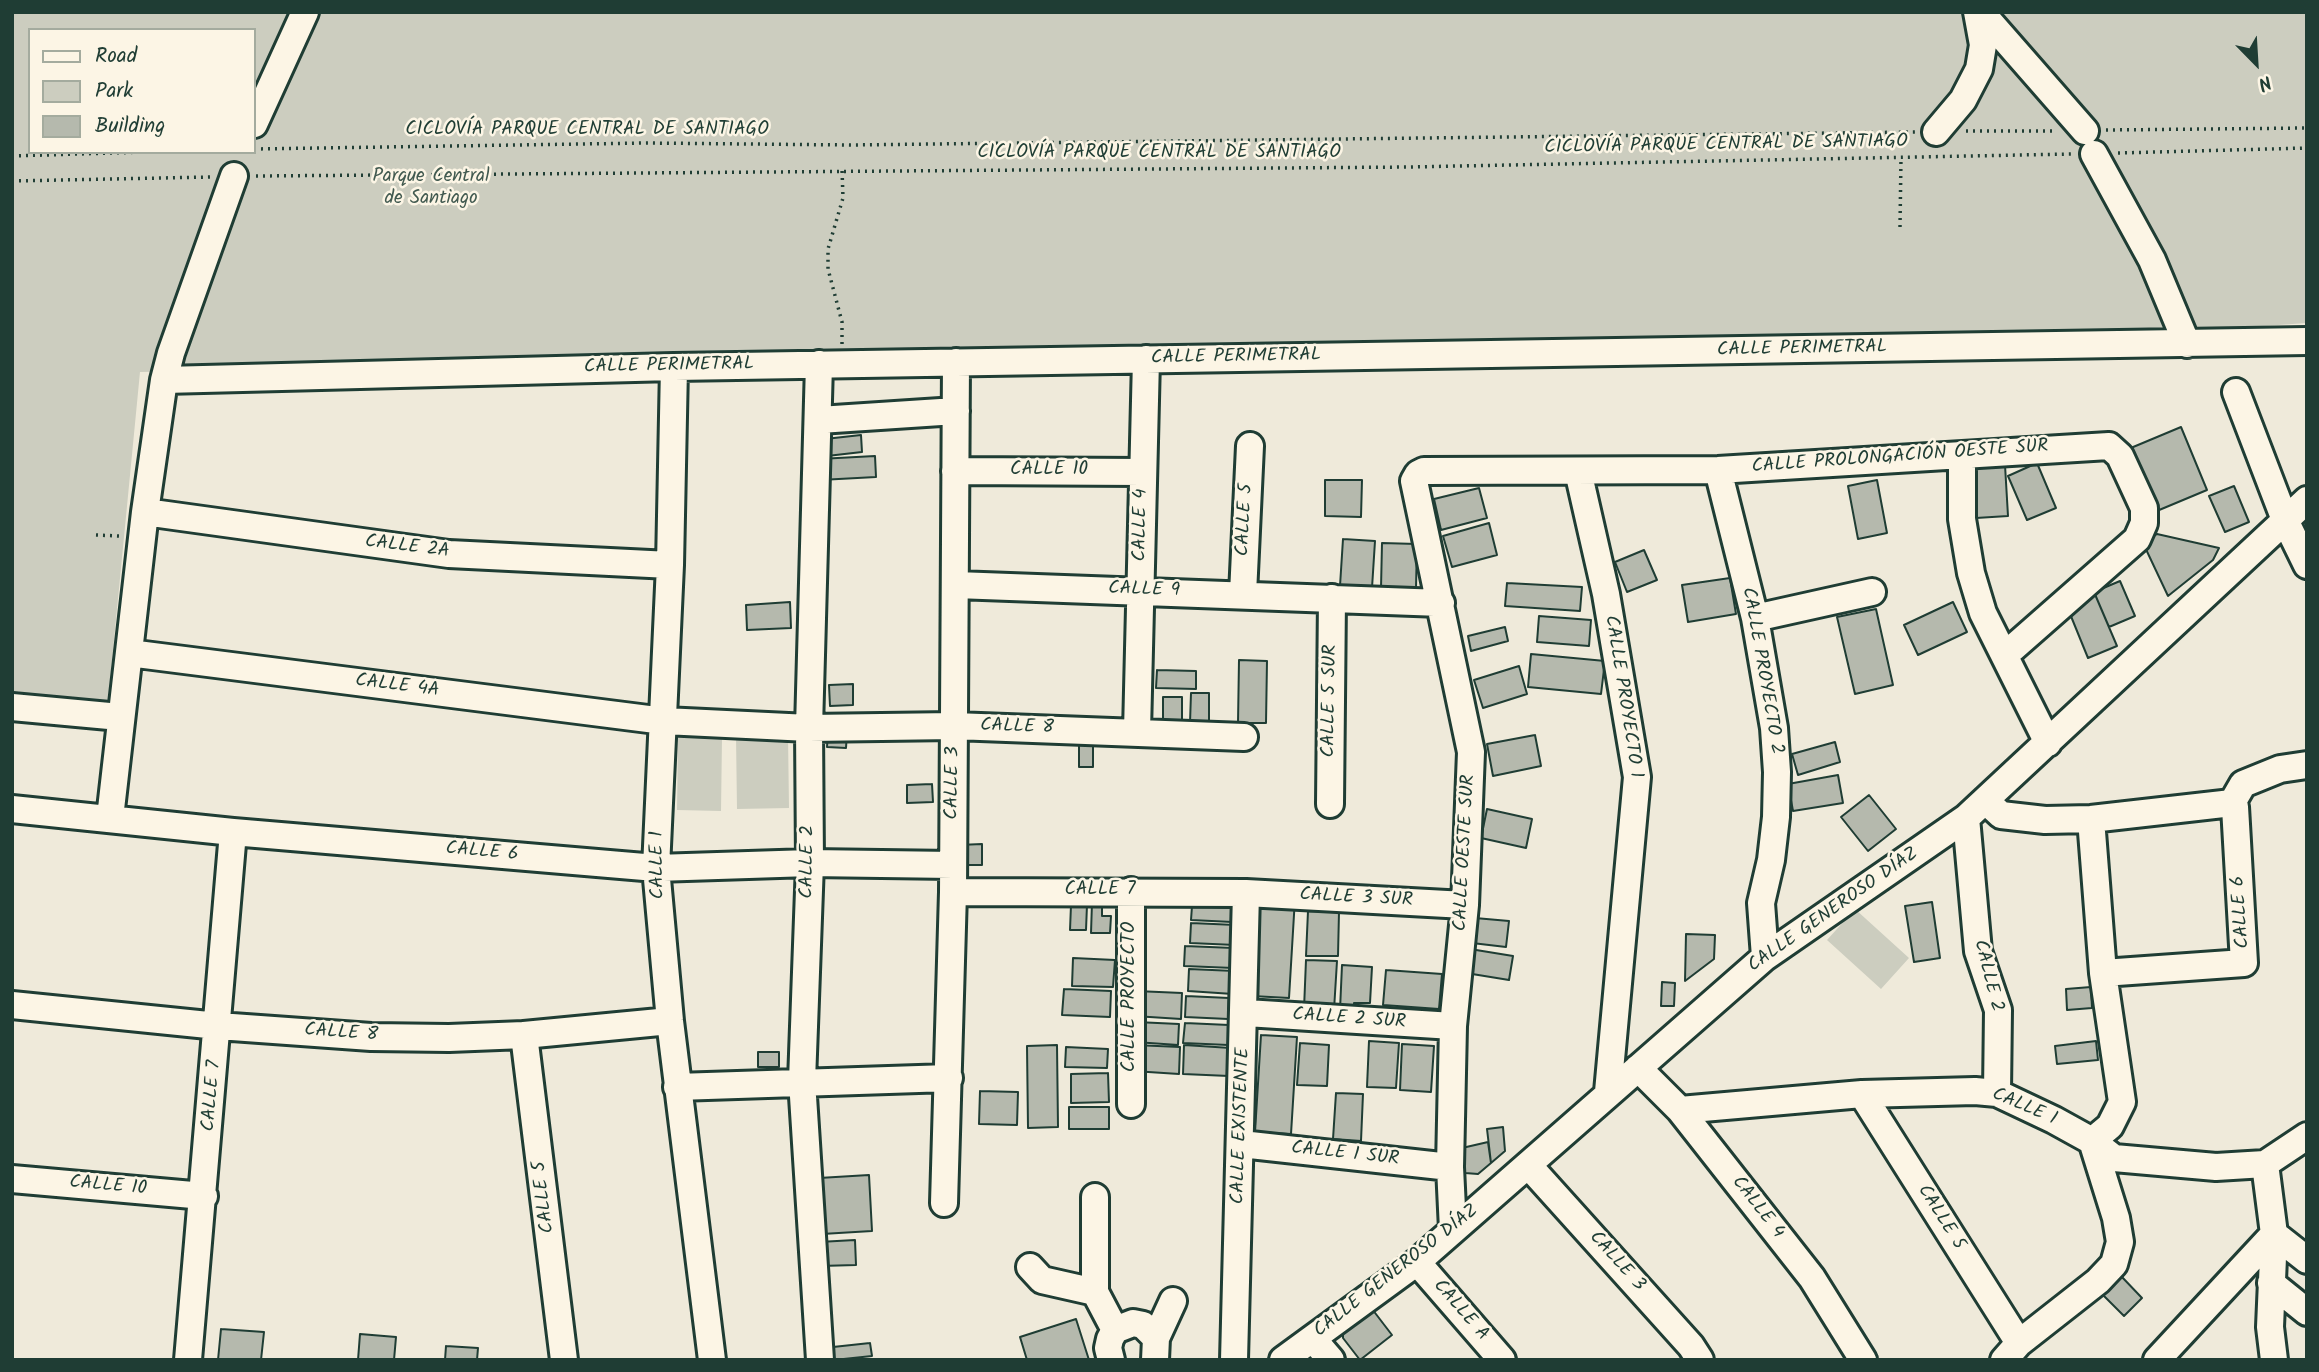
<!DOCTYPE html>
<meta charset="utf-8">
<style>
body{margin:0}
#map{position:relative;width:2319px;height:1372px;overflow:hidden;background:#efeada;font-family:Kalam,sans-serif}
canvas{display:block}
.frame{position:absolute;inset:0;border:14px solid #1f3d34;pointer-events:none}
.legend{position:absolute;left:28px;top:28px;width:228px;height:126px;box-sizing:border-box;background:#fcf5e5;border:2px solid #a4ab9e;margin:0;padding:9px 12px;list-style:none;font-size:21px;color:#1f3d34}
.legend li{display:flex;align-items:center;gap:14px;height:35px}
.legend b{width:35px;border:2px solid #a4ab9e}
.north{position:absolute;left:2221px;top:28px;width:70px;height:70px;-webkit-text-stroke:5px #fcf5e5;paint-order:stroke;rotate:156deg;font-size:19px;font-weight:700;line-height:28px;text-align:center;color:#1f3d34}
.north::after{content:'';display:block;margin:auto;width:24px;height:32px;background:#1f3d34;clip-path:polygon(50% 0,100% 100%,50% 72%,0 100%)}
</style>
<div id="map">
<canvas width="2319" height="1372"></canvas>
<div class="frame"></div>
<ul class="legend">
<li><b style="height:9px;background:#fcf5e5"></b>Road</li>
<li><b style="height:19px;background:#cccdbf"></b>Park</li>
<li><b style="height:19px;background:#b5b9ad"></b>Building</li>
</ul>
<div class="north">N</div>
</div>
<script>
const ctx = document.querySelector('canvas').getContext('2d');
ctx.lineJoin = 'round';
function paint(path, color) {
  ctx.fillStyle = color;
  ctx.fill(path, 'evenodd');
}
function poly(rows) {
  const path = new Path2D();
  for (const r of rows) {
    path.moveTo(r[0], r[1]);
    for (let i = 2; i < r.length; i += 2) path.lineTo(r[i], r[i + 1]);
  }
  return path;
}
function stroke(path, color, width, dash) {
  ctx.strokeStyle = color;
  ctx.lineWidth = width;
  ctx.lineCap = dash ? 'butt' : 'round';
  ctx.setLineDash(dash || []);
  ctx.stroke(path);
}
function label(font, color, halo, rows, align = 'center') {
  ctx.font = font + ' Kalam,sans-serif';
  ctx.lineWidth = 5;
  ctx.setLineDash([]);
  ctx.textBaseline = 'middle';
  ctx.strokeStyle = halo;
  ctx.fillStyle = color;
  for (const [text, x, y, turn = 0] of rows) {
    ctx.save();
    ctx.translate(x, y);
    ctx.rotate((+turn || 0) * Math.PI / 180);
    ctx.textAlign = isNaN(turn) ? turn : align;
    if (halo) ctx.strokeText(text, 0, 0);
    ctx.fillText(text, 0, 0);
    ctx.restore();
  }
}
const green = poly([
 [12,12,2307,12,2307,323,2132,335,140,372,108,702,12,694],
 [30,30,254,30,254,152,30,152],
 [788,735,789,808,737,809,736,736],
 [678,737,722,738,721,811,677,810],
 [1855,909,1909,958,1881,989,1827,940]
]);
const building = poly([
 [2181,427,2207,490,2152,513,2126,450,2181,427],
 [861,435,862,452,827,456,825,439,861,435],
 [875,456,876,477,820,480,819,459,875,456],
 [2037,463,2056,508,2027,520,2008,476,2037,463],
 [2005,465,2008,516,1976,518,1973,467,2005,465],
 [1325,480,1362,480,1361,517,1325,516,1325,480],
 [1877,480,1887,533,1858,539,1848,486,1877,480],
 [2234,486,2249,522,2225,532,2209,496,2234,486],
 [1479,488,1487,518,1441,530,1434,499,1479,488],
 [1489,523,1497,555,1452,567,1443,536,1489,523],
 [2157,534,2219,548,2213,560,2168,596,2143,543,2157,534],
 [1343,539,1375,541,1372,588,1340,586,1343,539],
 [1382,543,1417,544,1416,588,1381,588,1382,543],
 [1644,550,1657,580,1627,592,1615,562,1644,550],
 [1730,578,1736,614,1688,622,1682,585,1730,578],
 [2120,581,2135,616,2109,627,2094,592,2120,581],
 [1507,583,1582,587,1580,611,1505,606,1507,583],
 [2094,592,2117,646,2088,658,2066,604,2094,592],
 [790,602,791,628,747,630,746,605,790,602],
 [1953,602,1967,632,1918,655,1904,625,1953,602],
 [1876,609,1893,685,1855,694,1837,617,1876,609],
 [1539,616,1591,620,1589,646,1537,642,1539,616],
 [1505,627,1508,641,1471,651,1468,636,1505,627],
 [1531,654,1605,661,1601,694,1528,687,1531,654],
 [1239,660,1267,661,1266,723,1238,723,1239,660],
 [1519,666,1527,694,1483,708,1474,680,1519,666],
 [1157,670,1196,671,1196,689,1156,688,1157,670],
 [853,684,853,705,830,706,829,685,853,684],
 [1191,693,1209,693,1209,723,1190,723,1191,693],
 [1163,697,1182,697,1182,720,1163,720,1163,697],
 [828,731,847,732,846,748,827,747,828,731],
 [1079,735,1093,735,1093,767,1079,767,1079,735],
 [1535,735,1541,766,1493,776,1487,744,1535,735],
 [1835,742,1840,762,1798,775,1792,754,1835,742],
 [1838,775,1843,803,1793,811,1788,784,1838,775],
 [932,784,933,802,907,803,907,785,932,784],
 [1869,795,1896,829,1868,851,1841,817,1869,795],
 [1487,809,1532,819,1526,848,1481,838,1487,809],
 [982,844,982,865,963,865,959,845,982,844],
 [1258,896,1295,898,1289,998,1252,996,1258,896],
 [1092,902,1102,902,1102,916,1111,916,1110,933,1091,933,1092,902],
 [1932,902,1940,958,1914,962,1905,906,1932,902],
 [1071,905,1087,905,1086,930,1070,930,1071,905],
 [1192,906,1233,908,1232,922,1191,920,1192,906],
 [1308,911,1339,912,1338,956,1306,956,1308,911],
 [1475,918,1509,921,1506,947,1472,943,1475,918],
 [1191,923,1236,925,1235,945,1190,943,1191,923],
 [1686,934,1715,935,1714,959,1685,981,1686,934],
 [1185,946,1234,948,1233,968,1184,966,1185,946],
 [1470,949,1513,956,1509,980,1466,973,1470,949],
 [1073,958,1115,960,1113,987,1072,986,1073,958],
 [1306,960,1337,961,1334,1010,1304,1009,1306,960],
 [1342,965,1372,967,1370,1003,1354,1003,1354,1011,1340,1010,1342,965],
 [1189,969,1235,971,1233,994,1188,991,1189,969],
 [1386,970,1442,974,1439,1009,1383,1005,1386,970],
 [1662,982,1675,983,1674,1006,1661,1006,1662,982],
 [2091,987,2092,1008,2067,1010,2066,989,2091,987],
 [1064,989,1111,991,1110,1017,1062,1015,1064,989],
 [1136,991,1182,993,1181,1019,1134,1016,1136,991],
 [1186,996,1229,998,1228,1019,1185,1017,1186,996],
 [1136,1022,1179,1024,1178,1045,1135,1042,1136,1022],
 [1185,1023,1229,1025,1228,1045,1183,1043,1185,1023],
 [1261,1035,1297,1037,1291,1134,1255,1132,1261,1035],
 [1369,1041,1399,1043,1396,1088,1367,1087,1369,1041],
 [2096,1041,2098,1060,2057,1064,2055,1046,2096,1041],
 [1300,1043,1329,1045,1327,1086,1297,1085,1300,1043],
 [1402,1044,1434,1046,1431,1092,1400,1090,1402,1044],
 [1057,1045,1058,1127,1028,1128,1027,1046,1057,1045],
 [1135,1045,1180,1047,1179,1074,1133,1071,1135,1045],
 [1184,1045,1231,1048,1229,1076,1183,1074,1184,1045],
 [1066,1047,1108,1049,1107,1068,1065,1067,1066,1047],
 [758,1052,779,1052,779,1067,758,1067,758,1052],
 [1108,1073,1109,1102,1071,1103,1071,1074,1108,1073],
 [980,1091,1018,1092,1017,1125,979,1124,980,1091],
 [1336,1093,1363,1094,1361,1141,1333,1139,1336,1093],
 [1069,1107,1109,1107,1109,1129,1069,1129,1069,1107],
 [1503,1127,1505,1151,1491,1163,1487,1129,1503,1127],
 [1488,1142,1491,1163,1478,1174,1465,1173,1462,1148,1488,1142],
 [869,1175,872,1231,822,1234,819,1178,869,1175],
 [855,1240,856,1265,820,1266,819,1242,855,1240],
 [2121,1276,2142,1298,2124,1316,2102,1294,2121,1276],
 [1369,1305,1392,1335,1360,1360,1343,1338,1343,1326,1369,1305],
 [1076,1319,1089,1360,1027,1360,1020,1337,1076,1319],
 [221,1329,264,1332,261,1360,218,1360,221,1329],
 [360,1334,396,1337,394,1360,358,1360,360,1334],
 [870,1343,872,1356,834,1360,833,1347,870,1343],
 [446,1346,478,1348,477,1360,445,1360,446,1346]
]);
const path = poly([
 [2106,130,2307,128],
 [1966,131,2056,131],
 [254,149,647,143,851,145,1916,132],
 [2118,153,2307,148],
 [12,156,145,152],
 [256,176,1408,167,2071,154],
 [12,181,210,177],
 [1900,227,1901,157],
 [842,344,842,322,828,269,828,249,843,198,842,169],
 [96,535,119,536]
]);
const minor = poly([
 [1981,12,2085,131],
 [254,124,305,12],
 [1936,132,1963,100,1979,69,1983,45,1977,12],
 [2094,154,2152,260,2187,344],
 [819,364,809,728,810,863,802,1081,820,1360],
 [674,367,670,565,656,868,670,1021,712,1360],
 [164,380,674,367,2307,341],
 [2236,392,2285,520,2307,565],
 [819,420,956,411],
 [1962,456,1962,519,1971,573,1983,613,2048,743],
 [1718,470,1755,618,1774,728,1777,772,1776,817,1771,860,1761,903,1765,957],
 [955,471,1143,472],
 [1578,471,1606,594,1637,777,1608,1092],
 [145,512,449,554,670,565],
 [956,585,1441,603],
 [1243,594,1250,446],
 [1755,618,1872,592],
 [129,653,664,721,809,728,954,726,1244,737],
 [12,707,120,717],
 [1137,732,1146,359],
 [1986,801,2001,815,2045,820,2091,819,2232,803],
 [2232,803,2243,784,2280,769,2307,765],
 [1330,804,1332,598],
 [12,809,233,832,656,868,810,863,953,865],
 [110,818,145,512,164,380,171,353,234,176],
 [1966,818,1978,951,1998,1010,1997,1093],
 [2091,819,2103,973,2122,1102,2110,1126,2092,1141],
 [953,892,1246,893,1465,905],
 [2103,973,2244,963,2235,807,2232,803],
 [12,1005,218,1026,371,1037,449,1038,524,1035,670,1021],
 [1246,1013,1453,1026],
 [524,1035,564,1360],
 [1638,1068,1680,1110,1812,1278,1863,1360],
 [677,1087,949,1078],
 [1862,1094,2019,1343],
 [1131,1104,1131,891],
 [1680,1110,1862,1094,1975,1091,1997,1093,2054,1120,2092,1141,2114,1158,2216,1167,2265,1164,2307,1136],
 [1241,1144,1450,1167],
 [2265,1164,2274,1234,2270,1327,2274,1360],
 [1529,1166,1691,1346,1700,1360],
 [12,1179,204,1196],
 [944,1203,953,892,956,362],
 [1453,1230,1450,1167,1453,1026,1465,905,1471,752,1414,481,1418,474,1424,471,1718,470,2109,446,2120,456,2144,508,2144,523,2137,539,2005,655],
 [1417,1262,1502,1360],
 [1030,1267,1042,1280,1095,1292,1115,1330],
 [2271,1283,2307,1312],
 [1095,1292,1095,1197],
 [1156,1338,1173,1301],
 [1313,1339,1331,1360],
 [188,1360,233,832],
 [1111,1360,1108,1348,1110,1339,1115,1330,1133,1323,1143,1325,1156,1338,1155,1360],
 [1234,1360,1246,893],
 [1283,1360,1417,1262,1765,957,1966,818,2307,500],
 [2004,1360,2019,1343,2098,1281,2114,1264,2120,1242,2116,1218,2092,1141],
 [2157,1360,2274,1234,2307,1260]
]);
const streetNames = [
 ["CICLOVÍA PARQUE CENTRAL DE SANTIAGO",587,131],
 ["CICLOVÍA PARQUE CENTRAL DE SANTIAGO",1726,146,-1],
 ["CICLOVÍA PARQUE CENTRAL DE SANTIAGO",1159,154],
 ["CALLE PERIMETRAL",1802,350,-1],
 ["CALLE PERIMETRAL",1236,358,-1],
 ["CALLE PERIMETRAL",669,367,-1],
 ["CALLE PROLONGACIÓN OESTE SUR",1900,458,-4],
 ["CALLE 10",1049,471],
 ["CALLE 5",1246,520,-87],
 ["CALLE 4",1142,525,-89],
 ["CALLE 2A",407,548,7],
 ["CALLE 9",1144,591,2],
 ["CALLE PROYECTO 2",1761,671,80],
 ["CALLE 4A",397,687,7],
 ["CALLE PROYECTO 1",1622,697,81],
 ["CALLE 5 SUR",1331,701,-89],
 ["CALLE 8",1017,728,2],
 ["CALLE 3",954,783,-89],
 ["CALLE 6",482,853,5],
 ["CALLE OESTE SUR",1466,853,-87],
 ["CALLE 2",809,862,-89],
 ["CALLE 1",659,865,-91],
 ["CALLE 7",1100,891],
 ["CALLE 3 SUR",1356,899,3],
 ["CALLE GENEROSO DÍAZ",1834,911,-35],
 ["CALLE 6",2242,912,-94],
 ["CALLE 2",1987,976,76],
 ["CALLE PROYECTO",1131,997,-90],
 ["CALLE 2 SUR",1349,1020,4],
 ["CALLE 8",341,1034,4],
 ["CALLE 7",213,1096,-85],
 ["CALLE 1",2024,1108,23],
 ["CALLE EXISTENTE",1242,1126,-88],
 ["CALLE 1 SUR",1345,1155,6],
 ["CALLE 10",108,1187,5],
 ["CALLE 5",545,1197,-97],
 ["CALLE 4",1757,1208,52],
 ["CALLE 5",1940,1218,58],
 ["CALLE 3",1616,1262,48],
 ["CALLE GENEROSO DÍAZ",1397,1272,-38],
 ["CALLE A",1460,1311,49]
];
const parkNames = [
 ["Parque Central",431,178],
 ["de Santiago",431,200]
];
paint(green, '#cccdbf');
paint(building, '#b5b9ad');
stroke(building, '#1f3d34', 2);
stroke(minor, '#1f3d34', 32);
stroke(path, '#1f3d34', 3.5, [2, 5]);
stroke(minor, '#fcf5e5', 26);
label('19px', '#1f3d34', '#fcf5e5', streetNames);
label('19px', '#425a50', '#fcf5e5', parkNames);
</script>
